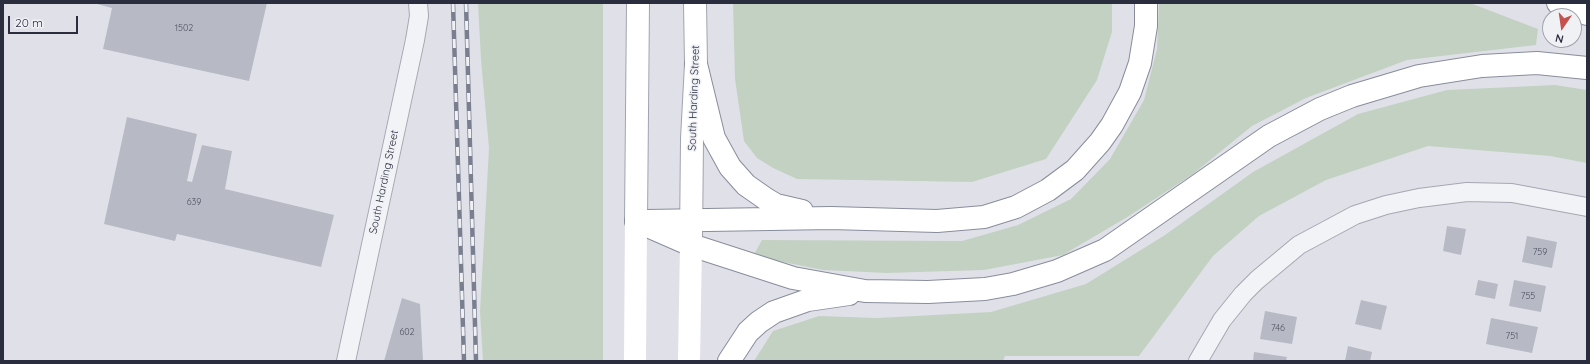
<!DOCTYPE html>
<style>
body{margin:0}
#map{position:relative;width:1590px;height:364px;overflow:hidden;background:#e0e1e8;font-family:Quicksand,sans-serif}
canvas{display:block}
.frame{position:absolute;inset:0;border:4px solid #2a2d3e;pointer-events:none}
.north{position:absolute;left:1542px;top:8px;width:40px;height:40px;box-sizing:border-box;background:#eff1f5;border:1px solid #a0a3ac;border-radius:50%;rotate:193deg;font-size:11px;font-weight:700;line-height:16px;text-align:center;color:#2a2d3e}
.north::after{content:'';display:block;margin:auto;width:14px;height:18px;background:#c4524e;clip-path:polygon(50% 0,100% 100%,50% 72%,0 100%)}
.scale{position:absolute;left:8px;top:16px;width:70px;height:18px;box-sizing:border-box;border:2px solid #2a2d3e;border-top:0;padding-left:5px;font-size:12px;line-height:14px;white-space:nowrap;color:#2a2d3e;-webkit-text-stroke:3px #eff1f5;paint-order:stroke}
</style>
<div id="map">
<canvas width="1590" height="364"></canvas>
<div class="frame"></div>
<div class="north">N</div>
<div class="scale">20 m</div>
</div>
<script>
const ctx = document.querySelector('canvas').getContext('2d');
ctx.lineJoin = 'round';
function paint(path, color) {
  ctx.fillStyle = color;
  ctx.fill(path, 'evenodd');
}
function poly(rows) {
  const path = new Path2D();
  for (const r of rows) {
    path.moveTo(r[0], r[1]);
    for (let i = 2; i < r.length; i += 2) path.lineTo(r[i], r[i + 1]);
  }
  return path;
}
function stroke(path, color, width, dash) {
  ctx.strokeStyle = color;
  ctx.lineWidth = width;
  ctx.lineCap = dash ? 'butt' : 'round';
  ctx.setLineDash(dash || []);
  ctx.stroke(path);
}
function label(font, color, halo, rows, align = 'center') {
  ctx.font = font + ' Quicksand,sans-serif';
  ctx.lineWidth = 3;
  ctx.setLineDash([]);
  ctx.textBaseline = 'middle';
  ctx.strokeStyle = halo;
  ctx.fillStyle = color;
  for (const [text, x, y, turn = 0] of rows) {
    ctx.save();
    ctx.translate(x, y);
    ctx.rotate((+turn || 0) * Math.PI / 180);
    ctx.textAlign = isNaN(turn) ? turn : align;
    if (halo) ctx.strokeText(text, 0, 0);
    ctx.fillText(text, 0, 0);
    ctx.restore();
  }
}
const green = poly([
 [478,3,603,3,603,361,483,361,480,312,489,148,481,60],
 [733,3,1112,3,1112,32,1097,80,1046,159,972,182,797,179,773,168,757,158,744,141,735,79],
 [1159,3,1470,3,1538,29,1536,45,1407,60,1306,98,1252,126,1193,174,1129,216,1063,255,984,270,887,273,823,270,753,256,762,240,962,241,1018,225,1071,199,1110,159,1144,100,1157,49],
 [1555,85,1587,90,1587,163,1550,156,1428,146,1326,180,1259,216,1213,256,1139,356,1005,356,1003,361,754,361,773,331,819,316,877,318,991,312,1086,284,1165,235,1253,172,1358,114,1447,90]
]);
const building = poly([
 [93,3,267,3,249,81,103,49,112,8],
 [127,117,197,134,187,181,192,182,202,145,232,151,225,189,334,215,321,267,177,234,175,241,104,224],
 [1447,226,1466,229,1461,255,1443,251],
 [1527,236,1557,242,1552,268,1522,262],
 [1478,280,1498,284,1495,299,1475,295],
 [1514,280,1546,286,1541,312,1509,306],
 [402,298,420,304,423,361,384,361],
 [1361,300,1387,306,1381,330,1355,324],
 [1265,311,1297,317,1292,344,1260,339],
 [1491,318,1538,327,1532,353,1486,344],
 [1348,346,1372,352,1370,361,1345,361],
 [1254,352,1287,357,1286,361,1253,361]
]);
const street = poly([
 [346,361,415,40,419,16,418,3],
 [1198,361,1222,320,1243,294,1257,280,1299,245,1355,215,1386,205,1419,198,1467,192,1512,193,1587,207]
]);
const secondary = poly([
 [635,361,636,221],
 [689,361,691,245]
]);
const primary = poly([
 [636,221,638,3],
 [691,240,692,139,696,64,695,3]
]);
const highway = poly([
 [1558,3,1587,14],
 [696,64,714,138,730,167,746,185,766,199,776,205,802,211],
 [636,221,691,245,793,278,865,291,928,292,985,289,1013,284,1057,271,1105,250,1269,136,1320,109,1352,96,1419,76,1482,66,1537,63,1587,68],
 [646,221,831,218,937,221,984,217,1016,207,1048,190,1075,170,1100,142,1112,125,1130,92,1140,63,1146,26,1146,3],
 [729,361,748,332,759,322,774,312,808,300,849,294]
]);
const rail = poly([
 [453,3,464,361],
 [466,3,476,361]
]);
const numberNames = [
 ["1502",184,28],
 ["639",194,202],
 ["759",1540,252],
 ["755",1528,296],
 ["746",1278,328],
 ["602",407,332],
 ["751",1512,336]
];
const streetNames = [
 ["South Harding Street",694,98,-88],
 ["South Harding Street",384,182,-78]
];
paint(green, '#c3d1c2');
paint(building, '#b7bac4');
stroke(street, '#a6a7b2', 20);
stroke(primary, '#a0a4b2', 24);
stroke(highway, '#888d9d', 24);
stroke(street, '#f2f3f6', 18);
stroke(secondary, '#fff', 22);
stroke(primary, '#fff', 22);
stroke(highway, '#fff', 22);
stroke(rail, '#7a7f90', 4.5);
stroke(rail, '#eff1f5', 3, [9]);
label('9px', '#4d5060', null, numberNames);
label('11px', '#2a2d3e', '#eff1f5', streetNames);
</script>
